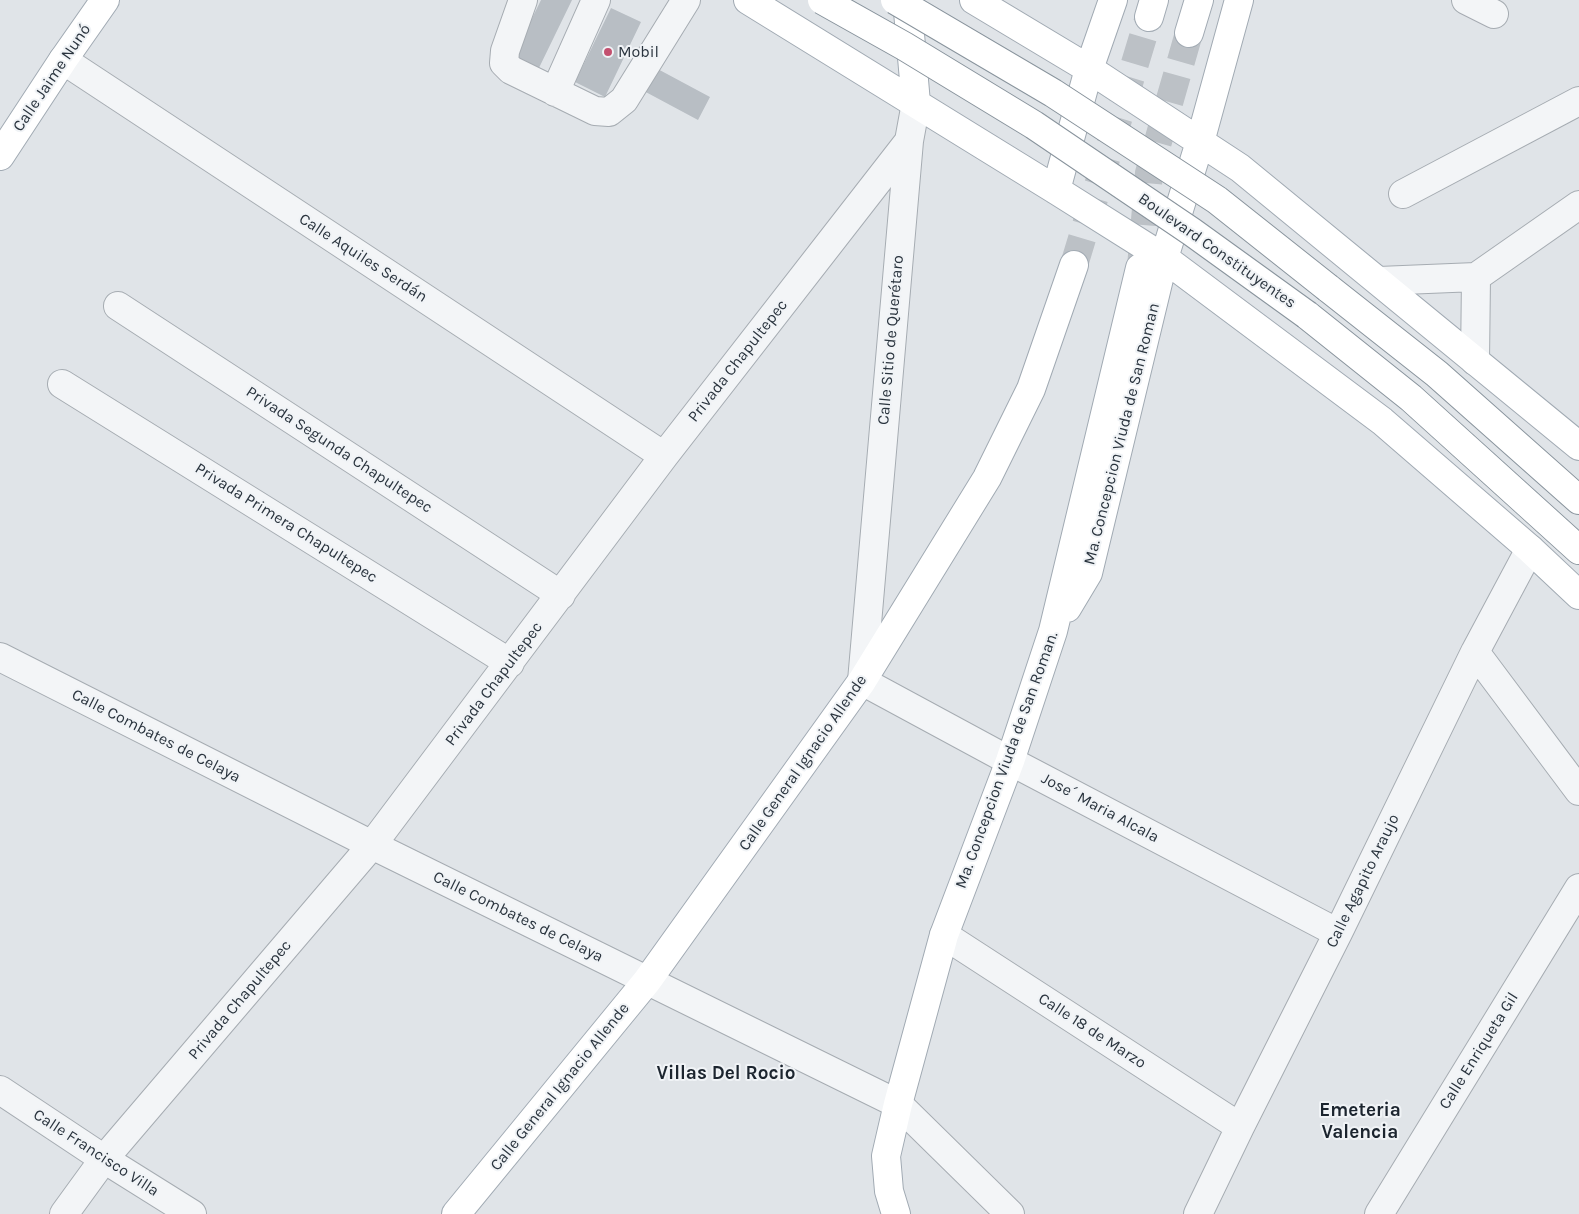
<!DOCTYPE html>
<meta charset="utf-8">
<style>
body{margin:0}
canvas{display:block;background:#e0e4e8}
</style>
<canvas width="1579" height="1214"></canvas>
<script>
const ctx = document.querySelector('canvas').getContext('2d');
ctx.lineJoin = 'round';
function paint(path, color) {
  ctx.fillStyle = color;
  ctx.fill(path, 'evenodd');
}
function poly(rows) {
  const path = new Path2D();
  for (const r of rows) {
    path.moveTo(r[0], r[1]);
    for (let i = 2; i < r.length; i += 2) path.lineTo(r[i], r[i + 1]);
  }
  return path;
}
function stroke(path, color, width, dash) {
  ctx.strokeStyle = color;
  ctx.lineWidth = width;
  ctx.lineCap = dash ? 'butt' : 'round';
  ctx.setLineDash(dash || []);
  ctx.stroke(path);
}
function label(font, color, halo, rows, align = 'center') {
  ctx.font = font + ' Karla,sans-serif';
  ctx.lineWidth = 4;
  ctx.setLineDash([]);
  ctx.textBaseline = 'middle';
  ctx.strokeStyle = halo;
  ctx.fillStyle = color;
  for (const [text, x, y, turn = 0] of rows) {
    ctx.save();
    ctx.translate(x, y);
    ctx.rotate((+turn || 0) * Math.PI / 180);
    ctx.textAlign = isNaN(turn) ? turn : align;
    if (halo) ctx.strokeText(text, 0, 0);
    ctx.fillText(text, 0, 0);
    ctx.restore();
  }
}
const building = poly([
 [541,0,572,0,536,74,511,61],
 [611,8,641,22,605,97,575,82],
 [654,67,710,97,698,120,642,90]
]);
const majorTunnel = poly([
 [1074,265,1149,17],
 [1141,267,1149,173,1189,33]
]);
const minor = poly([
 [523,0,505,51,504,63,511,70,595,111,609,112,624,100,686,0],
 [1466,0,1494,14],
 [63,60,664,456],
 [555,92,596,0],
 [916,103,909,141,862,681,1010,761,1338,933],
 [1403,194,1579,101],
 [1379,281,1476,277,1579,205],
 [118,306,561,595],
 [1475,361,1476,277],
 [62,384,510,663],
 [1475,652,1579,791],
 [0,657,372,845,898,1104,1010,1214],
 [944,935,1240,1127],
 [0,1090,104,1159,192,1214],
 [64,1214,104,1159,372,845,664,456,909,141],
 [1198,1214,1240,1127,1338,933,1475,652,1530,549],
 [1379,1214,1579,888]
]);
const major = poly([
 [748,0,1056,190,1164,258,1382,421,1530,549,1579,595],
 [907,0,916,103],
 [974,0,1089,69,1240,168,1579,446],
 [1149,17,1154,0],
 [1189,33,1199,0],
 [0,156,63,60,105,0],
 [1056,190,1089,69,1113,0],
 [1067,608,1088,573,1164,258,1200,142,1239,0],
 [456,1214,647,981,862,681,987,478,1031,389,1074,265],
 [896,1214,889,1191,886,1156,898,1104,944,935,1010,761,1053,631,1140,268]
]);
const highway = poly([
 [1328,288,1437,374,1579,500],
 [1307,315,1411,398,1579,550]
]);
const highwayBridge = poly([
 [822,0,904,46,1034,125,1192,232,1307,315],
 [895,0,1053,93,1217,200,1328,288]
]);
const markers = [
 [608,52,5,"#c3506f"]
];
const poiNames = [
 ["Mobil",618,52]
];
const streetNames = [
 ["Calle Jaime Nunó",52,78,-56],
 ["Boulevard Constituyentes",1217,251,35],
 ["Calle Aquiles Serdán",363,258,33],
 ["Calle Sitio de Querétaro",891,340,-85],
 ["Privada Chapultepec",738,361,-52],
 ["Ma. Concepcion Viuda de San Roman",1122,434,-76],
 ["Privada Segunda Chapultepec",339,450,33],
 ["Privada Primera Chapultepec",286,523,32],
 ["Privada Chapultepec",494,684,-53],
 ["Calle Combates de Celaya",156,736,27],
 ["Ma. Concepcion Viuda de San Roman.",1007,760,-70],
 ["Calle General Ignacio Allende",803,763,-55],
 ["Jose´ Maria Alcala",1100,808,28],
 ["Calle Agapito Araujo",1363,881,-64],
 ["Calle Combates de Celaya",518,917,26],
 ["Privada Chapultepec",240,1000,-50],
 ["Calle 18 de Marzo",1092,1031,33],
 ["Calle Enriqueta Gil",1479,1051,-58],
 ["Calle General Ignacio Allende",560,1087,-51],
 ["Calle Francisco Villa",96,1153,33]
];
const quarterNames = [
 ["Villas Del Rocio",726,1074],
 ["Emeteria",1360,1111],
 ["Valencia",1360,1133]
];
paint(building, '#b8bec4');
stroke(majorTunnel, '#bcc1c6', 28, [28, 14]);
stroke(minor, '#a6acb2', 30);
stroke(major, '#a1aab3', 30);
stroke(highway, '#89949d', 30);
stroke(minor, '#f3f5f7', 28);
stroke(major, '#fff', 28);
stroke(highway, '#fff', 28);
stroke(highwayBridge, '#89949d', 30, []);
stroke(highwayBridge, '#fff', 28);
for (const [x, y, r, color] of markers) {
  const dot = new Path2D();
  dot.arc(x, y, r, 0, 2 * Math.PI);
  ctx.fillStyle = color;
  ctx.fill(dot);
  stroke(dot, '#f0f3f6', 2);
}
label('16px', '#2a343e', '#f0f3f6', poiNames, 'left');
label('16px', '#2a343e', '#f0f3f6', streetNames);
label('bold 19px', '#1c252f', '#f0f3f6', quarterNames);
</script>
